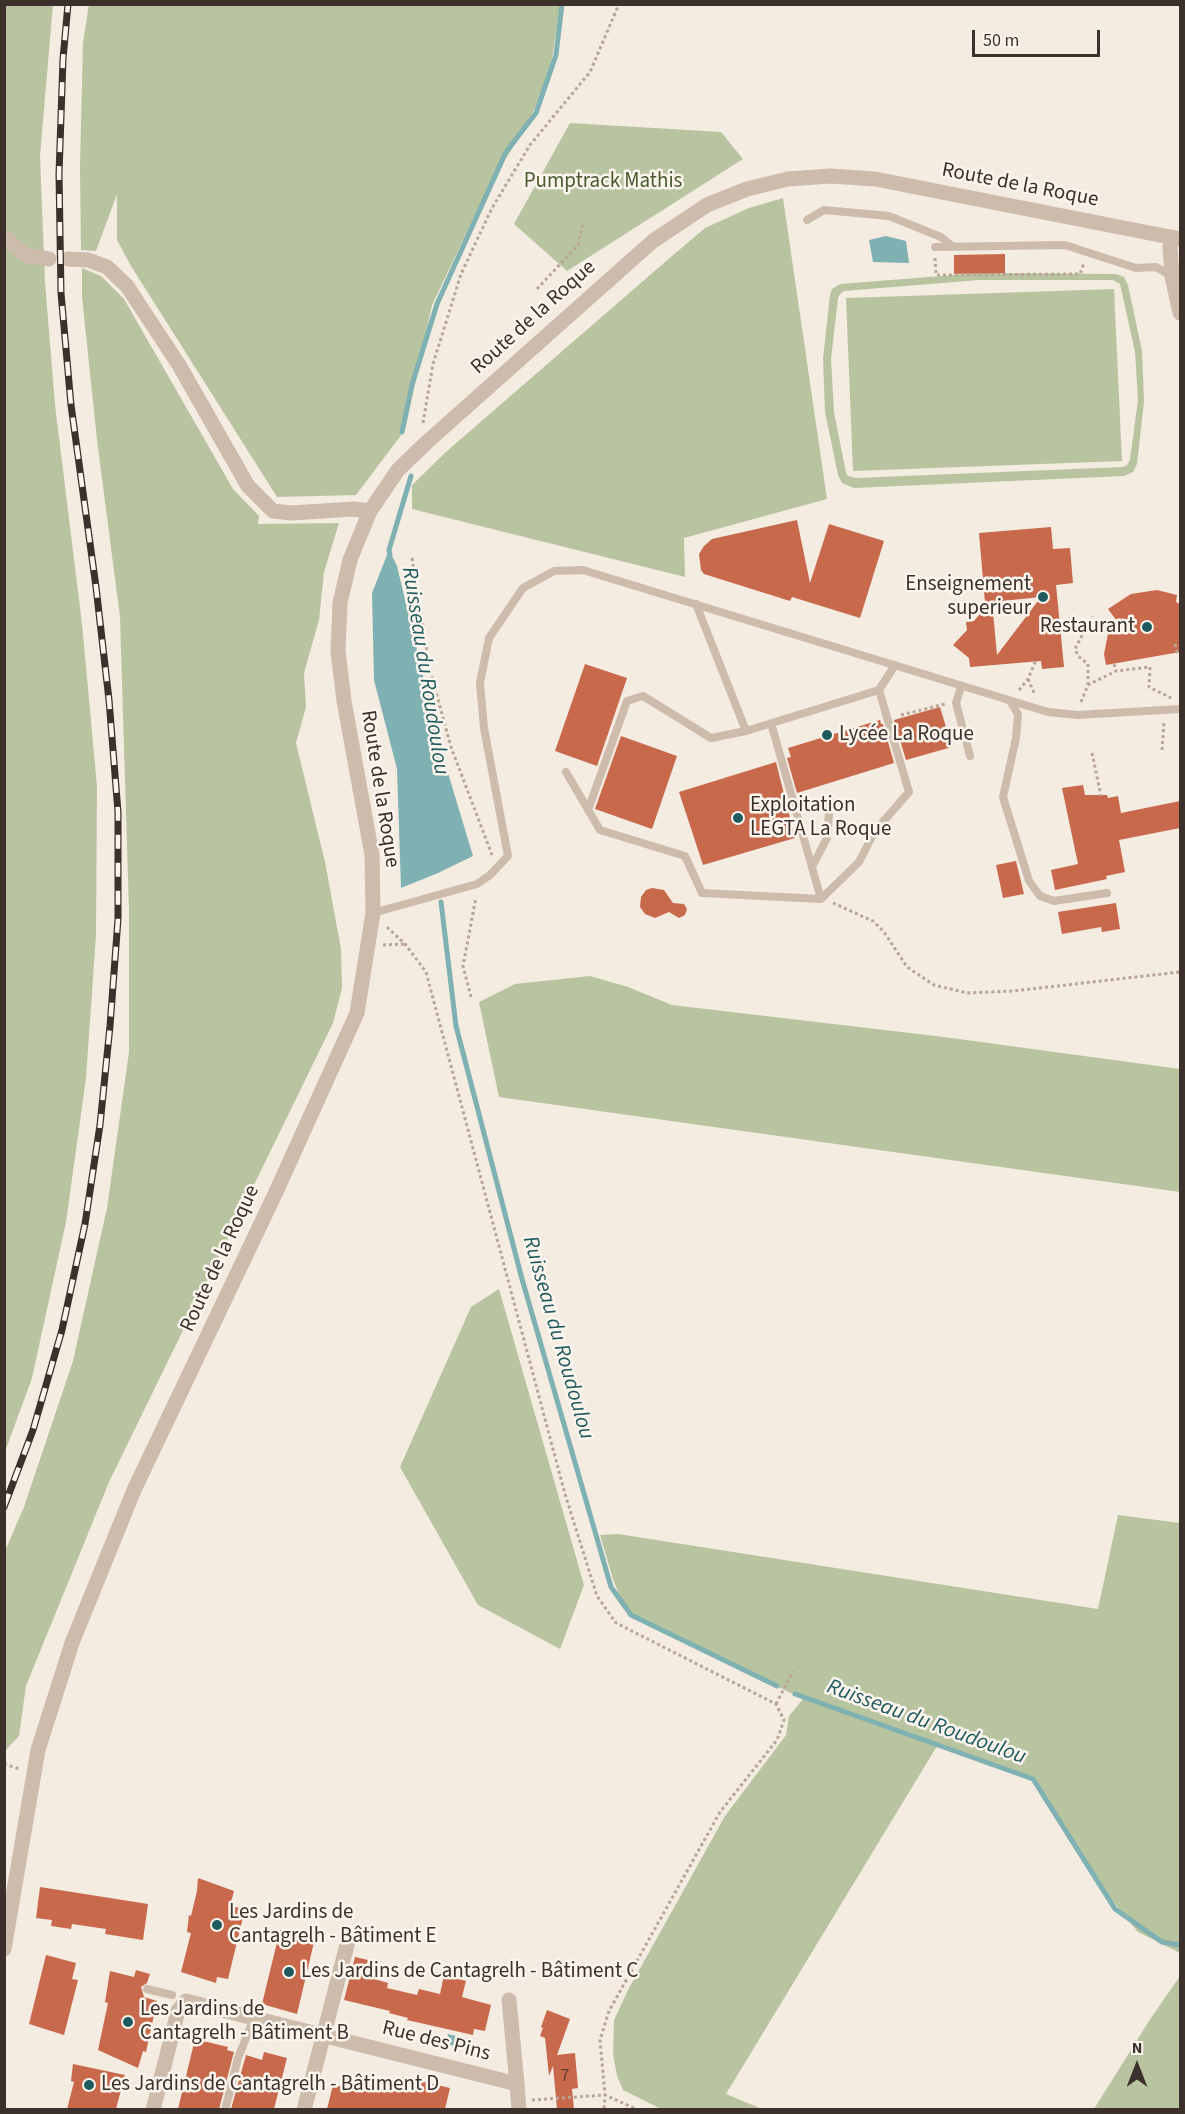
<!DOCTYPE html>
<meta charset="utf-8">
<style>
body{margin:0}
#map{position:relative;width:1185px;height:2114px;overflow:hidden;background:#f4ebe1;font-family:"Source Sans 3",sans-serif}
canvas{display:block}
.frame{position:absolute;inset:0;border:6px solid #3b302b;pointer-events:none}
.north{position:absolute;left:1107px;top:2036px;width:60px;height:60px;-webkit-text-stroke:4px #fbf5ee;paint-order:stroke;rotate:0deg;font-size:16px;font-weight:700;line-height:24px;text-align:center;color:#3b302b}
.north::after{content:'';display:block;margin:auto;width:21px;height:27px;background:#3b302b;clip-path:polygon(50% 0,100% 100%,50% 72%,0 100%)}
.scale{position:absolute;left:972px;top:30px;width:128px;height:27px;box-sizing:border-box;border:3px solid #3b302b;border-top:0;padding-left:8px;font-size:18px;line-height:21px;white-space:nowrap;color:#3b302b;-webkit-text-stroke:4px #fbf5ee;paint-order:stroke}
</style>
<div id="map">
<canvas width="1185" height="2114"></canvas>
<div class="frame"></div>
<div class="north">N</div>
<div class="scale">50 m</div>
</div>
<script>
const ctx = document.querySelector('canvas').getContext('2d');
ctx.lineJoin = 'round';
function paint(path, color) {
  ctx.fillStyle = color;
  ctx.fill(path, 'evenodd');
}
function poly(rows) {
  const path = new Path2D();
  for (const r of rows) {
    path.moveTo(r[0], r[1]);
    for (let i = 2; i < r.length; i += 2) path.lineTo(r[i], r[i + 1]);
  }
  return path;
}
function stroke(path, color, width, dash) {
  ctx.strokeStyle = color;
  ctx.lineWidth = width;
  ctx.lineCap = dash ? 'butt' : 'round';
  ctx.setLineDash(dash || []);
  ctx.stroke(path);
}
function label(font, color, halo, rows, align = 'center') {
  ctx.font = font + ' "Source Sans 3",sans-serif';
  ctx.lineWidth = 5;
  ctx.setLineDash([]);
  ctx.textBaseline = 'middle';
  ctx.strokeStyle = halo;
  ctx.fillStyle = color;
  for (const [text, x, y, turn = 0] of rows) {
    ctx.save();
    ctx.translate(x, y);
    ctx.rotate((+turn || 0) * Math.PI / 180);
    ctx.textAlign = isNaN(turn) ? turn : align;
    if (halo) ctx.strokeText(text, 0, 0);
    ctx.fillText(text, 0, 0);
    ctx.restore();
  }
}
const green = poly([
 [53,4,40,156,45,282,55,405,82,624,97,786,96,935,86,1078,66,1222,32,1378,5,1452,4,5],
 [89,4,560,5,549,79,524,130,491,182,432,305,405,430,356,495,277,497,131,266,117,240,117,194,96,251,81,250,80,167,83,43],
 [570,123,721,132,743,159,567,271,514,224],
 [783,198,827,499,684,538,685,577,412,509,412,485,447,451,665,262,705,228,749,208],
 [82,268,101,276,124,299,233,489,259,516,258,524,339,523,324,572,319,620,304,673,306,707,296,743,325,862,341,949,342,988,333,1023,109,1482,26,1686,19,1736,5,1751,5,1551,24,1507,73,1361,107,1208,129,1052,129,911,120,617,97,440,82,297],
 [980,273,1116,274,1124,277,1128,285,1142,351,1144,401,1137,464,1133,472,1124,476,854,488,842,483,838,475,825,412,823,359,830,295,832,289,840,284],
 [979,280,1113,280,1120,284,1135,352,1138,400,1130,460,1127,465,1123,467,856,478,848,476,846,473,834,412,831,359,838,298,841,293,844,291],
 [1114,289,1122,461,853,471,846,298],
 [590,976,628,987,672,1005,944,1037,1180,1069,1180,1192,499,1097,479,1002,515,984],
 [499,1289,584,1585,560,1649,478,1605,400,1467,471,1307],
 [1118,1515,1180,1523,1180,1953,1138,1932,1111,1899,1031,1779,937,1746,726,2094,762,2109,661,2109,623,2090,617,2076,613,2054,614,2020,628,1990,725,1816,786,1735,789,1716,803,1699,626,1612,613,1579,600,1535,618,1534,1098,1609],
 [1180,1976,1180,2109,1094,2109,1149,2021]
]);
const water = poly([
 [886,236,906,241,909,263,873,262,869,240],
 [389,550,397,566,439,743,473,856,438,873,401,888,397,769,374,680,372,593],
 [448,2034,473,2040,471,2050,446,2044]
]);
const stream = poly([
 [402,432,412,385,437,304,506,152,536,113,556,55,562,4],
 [390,555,389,550,411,476],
 [441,902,456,1026,522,1279,611,1587,631,1615,777,1686],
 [795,1694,1033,1779,1115,1909,1162,1942,1180,1945]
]);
const building = poly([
 [1005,254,1005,273,954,274,954,255],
 [797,520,810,583,829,524,884,541,860,618,792,597,790,601,704,574,701,570,699,554,704,546,712,539],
 [1051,527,1053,549,1070,548,1073,583,1056,585,1064,667,1042,669,1041,661,970,667,969,658,953,645,967,630,966,622,974,621,990,602,985,603,979,533],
 [1041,597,997,655,992,602],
 [1157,590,1177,595,1176,602,1180,604,1180,652,1106,665,1104,654,1108,634,1117,621,1108,609,1131,594],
 [585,664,627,678,597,766,555,751],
 [940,707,952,747,906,760,894,720],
 [880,720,881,724,883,724,894,763,797,793,787,758,791,757,788,748],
 [621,736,677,756,652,829,595,809],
 [776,762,795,838,703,865,679,792],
 [1083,785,1085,795,1107,795,1108,798,1118,796,1121,813,1180,801,1180,828,1119,840,1125,872,1106,876,1107,879,1055,890,1051,870,1078,864,1062,788],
 [1016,861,1024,894,1003,898,996,865],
 [652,888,664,890,673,903,684,904,687,909,685,915,679,918,669,912,655,918,645,914,640,907,641,897,646,890],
 [1116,903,1120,929,1102,932,1101,927,1062,934,1058,912],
 [198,1878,234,1891,230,1906,245,1909,228,1979,217,1977,216,1983,181,1972,191,1933,187,1932,189,1915,191,1916,197,1891],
 [40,1887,148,1904,143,1940,105,1934,106,1929,72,1924,71,1929,51,1926,52,1920,36,1918],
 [280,1930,315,1938,297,2014,262,2004],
 [46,1955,76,1963,72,1979,78,1980,64,2035,29,2024],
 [355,1957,368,1960,364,1976,388,1983,387,1988,417,1995,419,1989,440,1994,444,1975,466,1981,462,1997,491,2005,485,2031,474,2029,473,2035,407,2020,408,2018,389,2013,390,2011,344,2000],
 [136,1970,150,1974,147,1983,141,1987,144,1997,157,2001,146,2052,143,2051,138,2068,98,2050,108,2003,105,2002,110,1971,134,1977],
 [547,2010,570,2019,557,2055,575,2053,578,2088,572,2089,574,2109,557,2109,553,2066,549,2076,545,2038,540,2036,543,2028,541,2027],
 [195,2039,228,2047,227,2050,234,2052,219,2109,178,2109],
 [264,2052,287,2058,274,2109,231,2109,246,2055,262,2060],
 [73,2064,125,2075,116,2109,67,2109,74,2082,71,2081],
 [347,2075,378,2082,379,2079,400,2085,402,2077,450,2088,445,2109,327,2109,333,2085,344,2087]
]);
const path = poly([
 [935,258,936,275,1080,274,1084,263],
 [537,289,578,245,583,223],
 [423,423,433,364,461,274,492,208,530,145,590,72,619,4],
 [412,558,430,670,451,747,492,855],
 [1175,644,1177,652,1180,653],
 [1114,664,1116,671],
 [1028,679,1035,695],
 [1088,685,1088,664,1078,656,1075,649,1092,616],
 [1019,690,1028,679,1036,660],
 [1081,702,1088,685,1116,671,1150,667,1149,687,1171,698],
 [901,715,945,704],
 [1162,750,1164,722],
 [1092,753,1101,796],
 [833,903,873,921,884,932,907,967,934,985,967,993,1013,991,1180,972],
 [387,927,405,944,426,972,565,1494,597,1596,616,1623,776,1704,784,1720,777,1740,720,1812,609,2011,600,2040,605,2095,604,2110],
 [383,945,405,944],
 [471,997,463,966,476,897],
 [776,1704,793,1671],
 [4,1764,20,1769],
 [532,2100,605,2095,638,2110]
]);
const lane = poly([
 [807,220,824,210,889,216,941,237,952,246],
 [935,247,1065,245,1136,268,1156,267,1171,276],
 [696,604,746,731,879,690,895,665],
 [961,687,956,703,970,756],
 [1010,701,1018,714,1016,738,1003,797,1029,881,1040,896,1054,901,1107,893],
 [771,723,821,899],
 [566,772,600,830,685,856,702,893,821,899,859,862,875,831,909,792,879,690],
 [588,810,627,701,643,696,711,738,746,731],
 [812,867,827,838,830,800],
 [373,913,477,884,490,875,508,856,484,728,480,683,489,638,523,588,554,571,583,570,1048,712,1078,715,1180,709],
 [147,1989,172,1995],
 [225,2110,238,2058,254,2018]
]);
const street = poly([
 [4,237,27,256,49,259],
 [1172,237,1170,247,1172,276,1180,313],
 [68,259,88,260,107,267,127,286,179,365,248,486,273,511,292,513,353,509,370,511],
 [4,1949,38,1750,72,1643,134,1490,276,1192,357,1013,373,913,372,855,344,701,338,651,340,603,350,560,370,511,398,470,427,442,653,241,707,205,747,189,788,179,831,176,875,179,1180,239],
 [509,2000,517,2084],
 [153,2110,178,2011,186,2001,517,2084,519,2110],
 [304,2110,347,1945]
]);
const rail = poly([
 [4,1507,33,1430,62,1330,85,1224,100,1125,110,1026,118,919,118,812,109,700,96,587,71,405,61,293,59,174,63,59,68,4]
]);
const markers = [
 [1043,597,6,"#1f5a5e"],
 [1147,627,6,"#1f5a5e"],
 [827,735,6,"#1f5a5e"],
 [738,818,6,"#1f5a5e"],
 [217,1925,6,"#1f5a5e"],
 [289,1972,6,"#1f5a5e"],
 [128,2022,6,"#1f5a5e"],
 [89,2085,6,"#1f5a5e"]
];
const numberNames = [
 ["7",565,2077]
];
const parkNames = [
 ["Pumptrack Mathis",603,182]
];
const streetNames = [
 ["Route de la Roque",1020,186,11],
 ["Route de la Roque",534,318,-42],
 ["Route de la Roque",379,789,81],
 ["Route de la Roque",221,1259,-65],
 ["Rue des Pins",436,2042,14]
];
const poiNames = [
 ["Enseignement",1031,585,"right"],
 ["superieur",1031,609,"right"],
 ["Restaurant",1135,627,"right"],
 ["Lycée La Roque",839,735],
 ["Exploitation",750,806],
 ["LEGTA La Roque",750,830],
 ["Les Jardins de",229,1913],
 ["Cantagrelh - Bâtiment E",229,1937],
 ["Les Jardins de Cantagrelh - Bâtiment C",301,1972],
 ["Les Jardins de",140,2010],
 ["Cantagrelh - Bâtiment B",140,2034],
 ["Les Jardins de Cantagrelh - Bâtiment D",101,2085]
];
const waterNames = [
 ["Ruisseau du Roudoulou",424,671,81],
 ["Ruisseau du Roudoulou",557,1338,74],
 ["Ruisseau du Roudoulou",926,1723,20]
];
paint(green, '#b8c4a0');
paint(water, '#7fb0b2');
stroke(stream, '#7fb0b2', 5);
paint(building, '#c8694b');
stroke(path, '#b9a596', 3, [3, 3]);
stroke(lane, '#cdbbac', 8);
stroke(street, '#cdbbac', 15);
stroke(rail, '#3b302b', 7);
stroke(rail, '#fbf5ee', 4.5, [14]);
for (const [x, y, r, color] of markers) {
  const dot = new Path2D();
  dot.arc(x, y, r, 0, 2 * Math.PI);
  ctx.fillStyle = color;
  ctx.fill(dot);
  stroke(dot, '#fbf5ee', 2);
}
label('18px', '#5e3e33', null, numberNames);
label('21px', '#4a5a2e', '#fbf5ee', parkNames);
label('21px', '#3b302b', '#fbf5ee', streetNames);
label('21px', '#3b302b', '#fbf5ee', poiNames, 'left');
label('italic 22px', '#1f5a5e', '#fbf5ee', waterNames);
</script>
